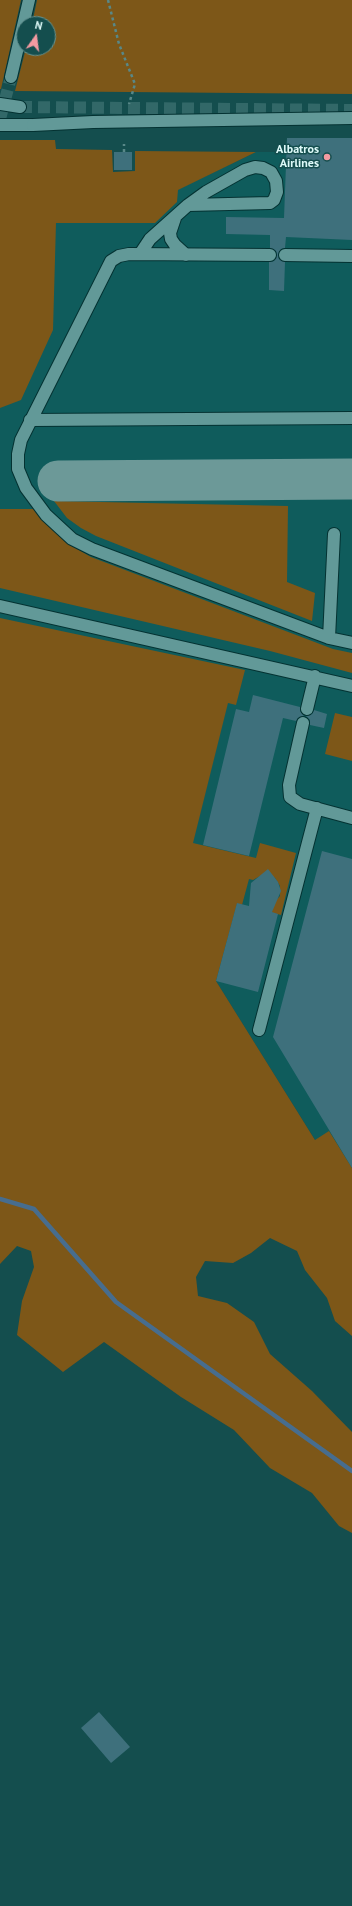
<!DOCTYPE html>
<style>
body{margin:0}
#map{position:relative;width:352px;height:1906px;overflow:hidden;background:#144e4e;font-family:"PT Sans",sans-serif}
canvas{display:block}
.north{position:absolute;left:16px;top:16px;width:40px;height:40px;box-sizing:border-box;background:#144e4e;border:1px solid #659392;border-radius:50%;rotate:14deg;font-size:11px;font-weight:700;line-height:16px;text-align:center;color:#defaf9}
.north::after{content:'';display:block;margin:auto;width:14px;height:18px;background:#f49aa1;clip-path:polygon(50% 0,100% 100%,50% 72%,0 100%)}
</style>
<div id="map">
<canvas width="352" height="1906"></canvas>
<div class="north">N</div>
</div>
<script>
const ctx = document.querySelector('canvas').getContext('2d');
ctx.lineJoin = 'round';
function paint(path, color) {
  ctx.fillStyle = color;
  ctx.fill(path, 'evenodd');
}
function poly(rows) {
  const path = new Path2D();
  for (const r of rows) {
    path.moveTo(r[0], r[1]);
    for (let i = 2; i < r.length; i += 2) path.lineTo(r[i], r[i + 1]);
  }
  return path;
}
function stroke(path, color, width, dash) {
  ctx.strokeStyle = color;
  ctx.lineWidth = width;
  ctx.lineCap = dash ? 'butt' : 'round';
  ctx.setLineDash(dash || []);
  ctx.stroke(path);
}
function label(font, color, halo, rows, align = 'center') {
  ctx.font = font + ' "PT Sans",sans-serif';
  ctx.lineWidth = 3;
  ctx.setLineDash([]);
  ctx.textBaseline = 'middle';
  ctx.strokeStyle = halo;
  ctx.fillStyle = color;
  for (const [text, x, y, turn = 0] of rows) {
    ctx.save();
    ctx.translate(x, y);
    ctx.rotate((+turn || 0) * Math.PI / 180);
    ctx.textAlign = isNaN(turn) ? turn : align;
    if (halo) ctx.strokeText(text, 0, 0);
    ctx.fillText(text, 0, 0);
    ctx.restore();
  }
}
const built = poly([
 [287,138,352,138,352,1199,216,981,0,626,0,163,177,190,256,152,286,152]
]);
const green = poly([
 [0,0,21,0,1,89,0,89],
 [37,0,352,0,352,94,15,91,26,48,48,48,48,24,32,24],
 [0,140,55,140,56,149,112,150,113,172,135,171,135,151,256,152,178,190,177,202,155,223,56,223,53,330,21,400,0,408],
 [54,501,288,506,287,582,315,593,312,621,96,536,81,528,67,518],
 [0,509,36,509,54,530,72,546,91,557,333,649,352,653,352,673,270,651,0,588],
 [0,618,245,670,236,705,228,703,193,843,256,858,260,843,296,853,281,915,266,911,280,896,280,886,275,878,271,876,262,875,253,880,249,879,242,905,237,904,216,981,315,1140,329,1131,352,1168,352,1336,335,1321,327,1298,305,1270,297,1251,270,1238,251,1253,233,1263,205,1261,196,1277,198,1296,227,1303,254,1322,270,1354,312,1391,352,1432,352,1533,339,1526,312,1493,270,1468,234,1430,181,1397,104,1342,63,1372,17,1335,22,1301,34,1267,31,1251,17,1246,0,1264],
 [335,713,352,717,352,761,325,754]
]);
const stream = poly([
 [0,1199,34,1209,116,1302,352,1471]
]);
const taxiway = poly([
 [58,481,352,479]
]);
const building = poly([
 [287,138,352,138,352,240,286,237,285,248,281,249,278,254,279,259,285,262,284,291,269,290,269,262,274,261,277,255,276,251,270,248,270,235,226,234,226,217,284,218],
 [114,152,132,152,132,170,114,170],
 [253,695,300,707,300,711,304,716,298,718,296,721,283,718,249,856,203,845,236,709,249,712],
 [314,710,327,714,324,728,310,725,310,720,306,716,312,714],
 [322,851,352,859,352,1168,273,1037],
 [268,869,278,882,281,891,272,912,278,914,258,992,216,981,237,903,249,906,251,883],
 [99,1712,130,1747,111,1763,81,1728]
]);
const minorTunnel = poly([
 [20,107,352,110],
 [0,119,11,77]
]);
const path = poly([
 [108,0,119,44,135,84,129,104],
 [124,152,124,144]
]);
const minor = poly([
 [11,77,29,0],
 [0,104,20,107],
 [0,125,33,125],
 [175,218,170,233,171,239,175,245,186,255],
 [140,254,150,239,188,205,206,192,245,170,255,167,263,168,271,172,276,181,277,192,274,200,270,203,188,205],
 [270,255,129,254,119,256,111,261,21,440,18,454,18,469,26,488,46,515,72,539,92,549,329,638,352,643],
 [285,255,352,256],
 [30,420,352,418],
 [0,606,352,686],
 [329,638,334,534],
 [307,709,315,676],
 [303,723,289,785,290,797,300,804,352,818],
 [259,1030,317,808]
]);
const minorBridge = poly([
 [33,125,93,122,352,118]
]);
const markers = [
 [327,157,4,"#f49aa1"]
];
const poiNames = [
 ["Albatros",319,150],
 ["Airlines",319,164]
];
paint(built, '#0f5c5c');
paint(green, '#7d5718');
stroke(stream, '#476d8e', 4.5);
stroke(taxiway, '#6c9998', 41);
paint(building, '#3e707c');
stroke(minorTunnel, '#326868', 12, [12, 6]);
stroke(minor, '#043232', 14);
stroke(path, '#588888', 2.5, [3, 3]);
stroke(minor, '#629998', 12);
stroke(minorBridge, '#043232', 14, []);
stroke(minorBridge, '#629998', 12);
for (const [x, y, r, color] of markers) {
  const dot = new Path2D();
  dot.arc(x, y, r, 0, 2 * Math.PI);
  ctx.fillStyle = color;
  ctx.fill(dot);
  stroke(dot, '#144e4e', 1.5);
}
label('bold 12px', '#defaf9', '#144e4e', poiNames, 'right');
</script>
